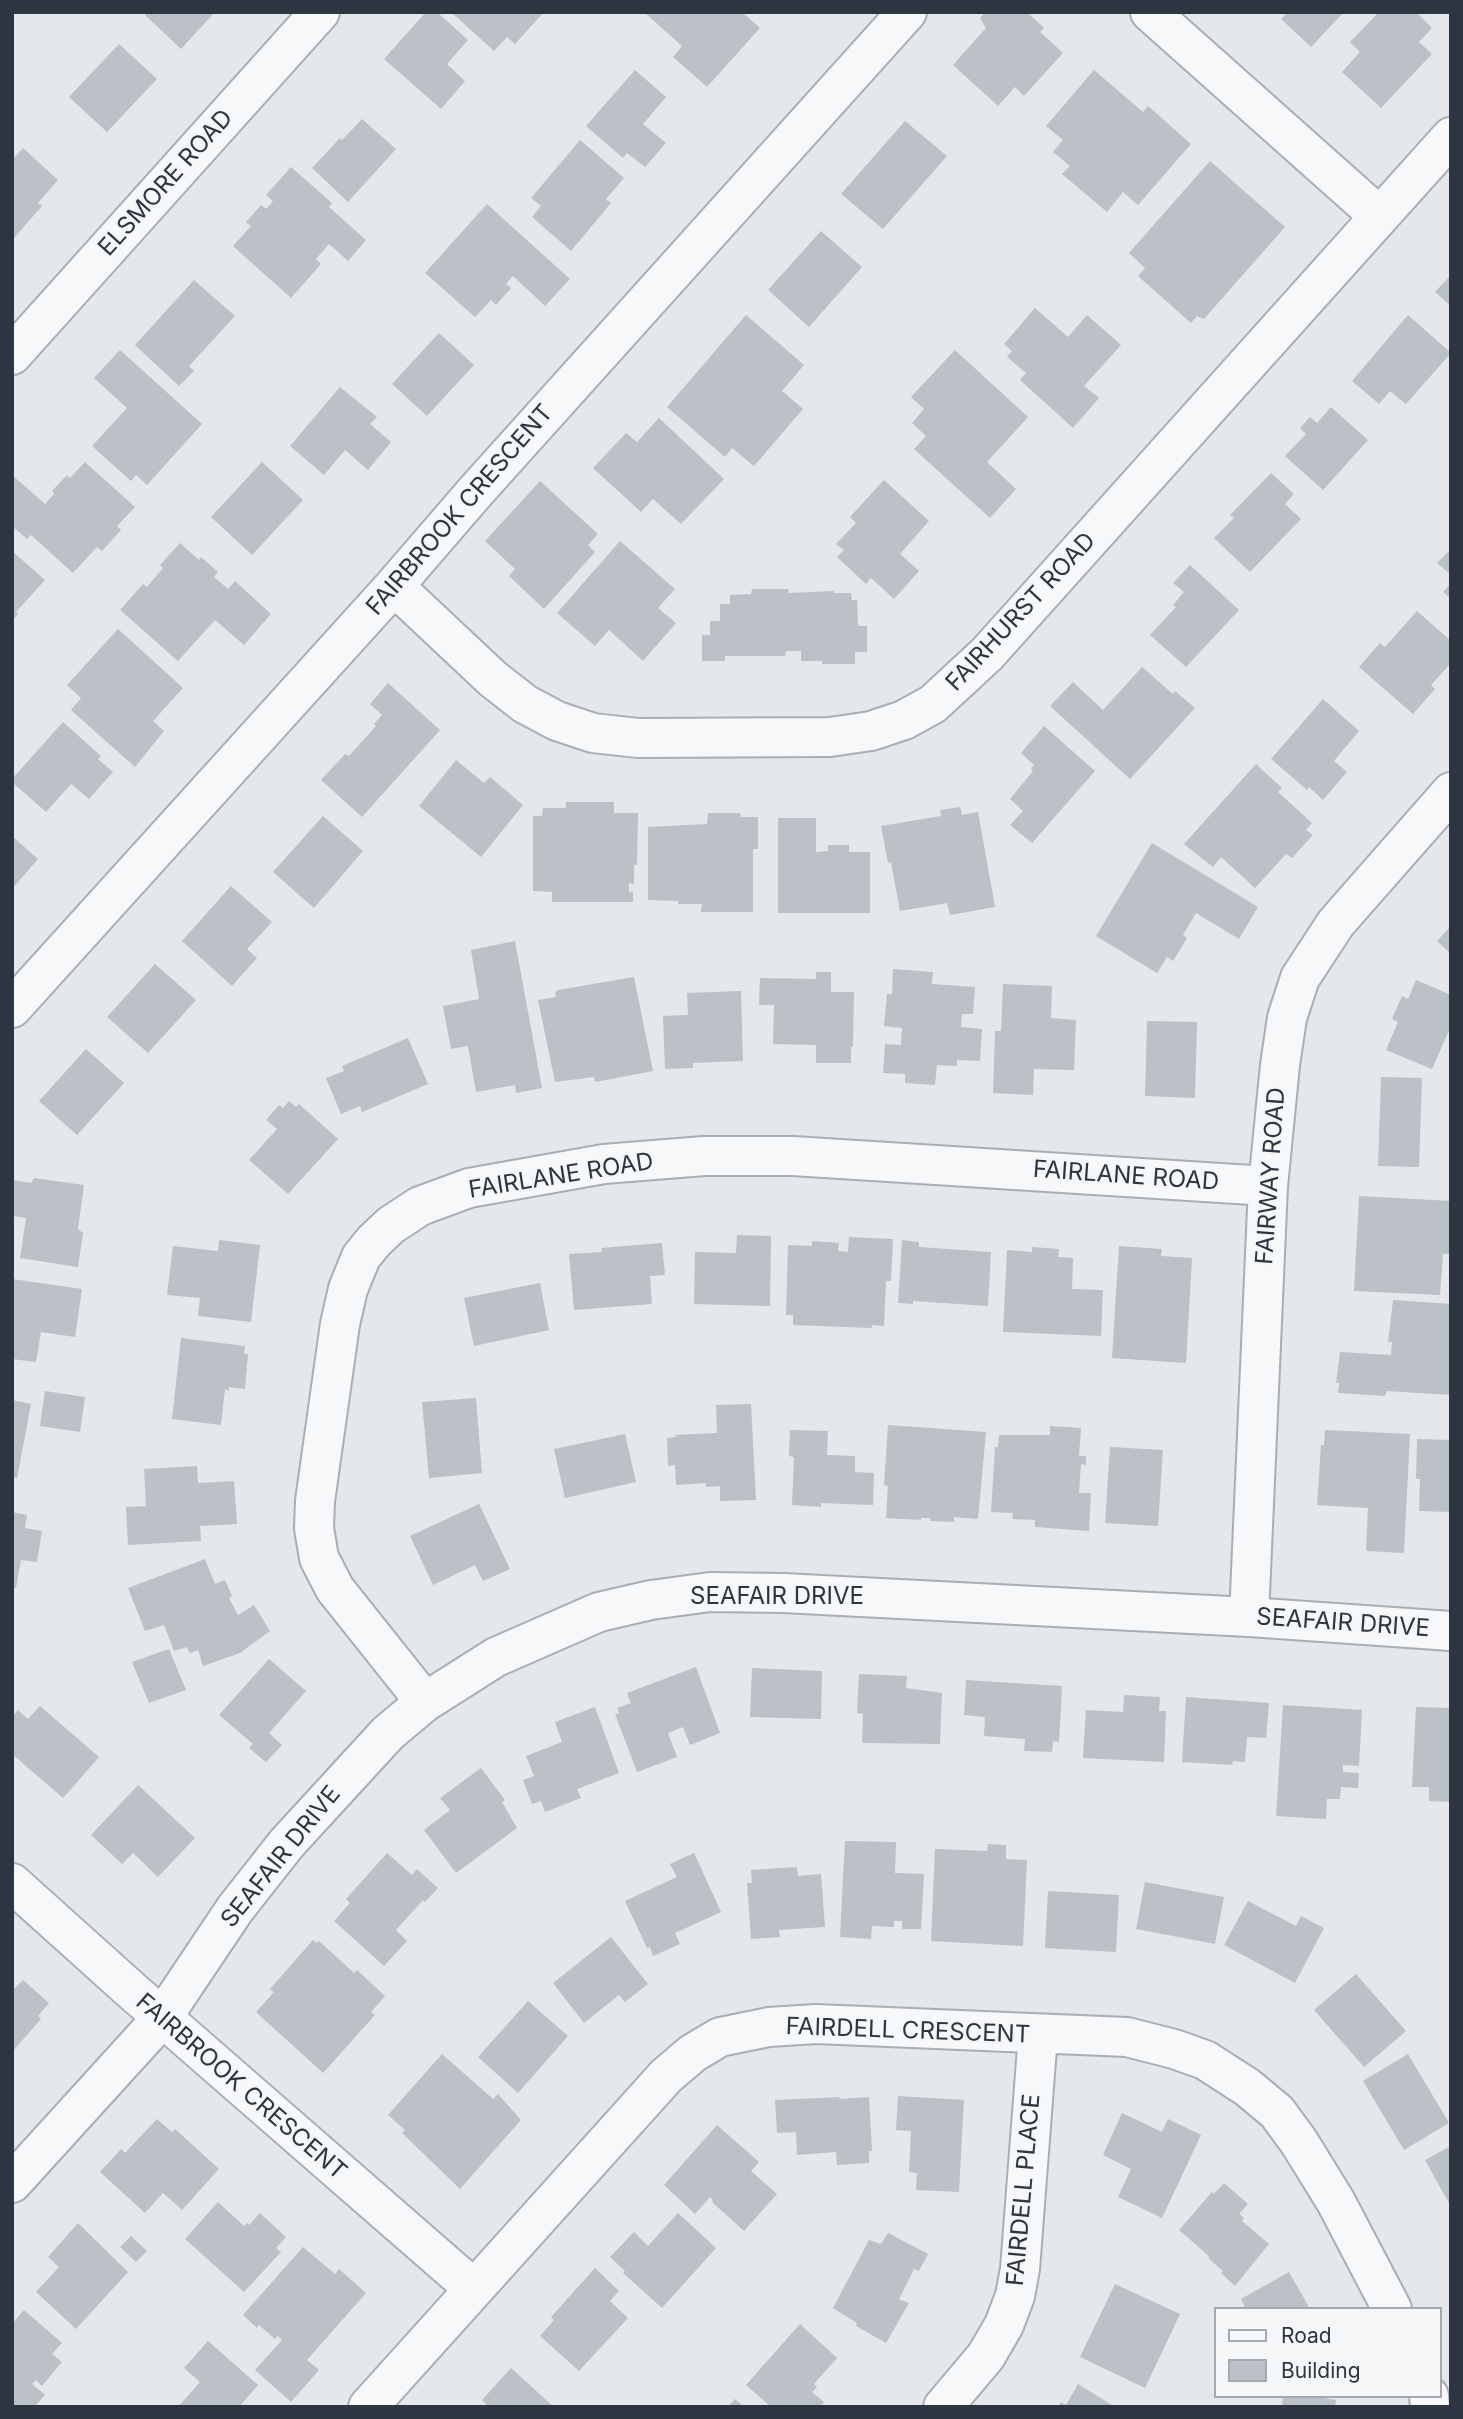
<!DOCTYPE html>
<style>
body{margin:0}
#map{position:relative;width:1463px;height:2419px;overflow:hidden;background:#e4e7eb;font-family:Inter,sans-serif}
canvas{display:block}
.frame{position:absolute;inset:0;border:14px solid #2d3541;pointer-events:none}
.legend{position:absolute;left:1214px;top:2307px;width:228px;height:91px;box-sizing:border-box;background:#f4f6f8;border:2px solid #a4a9af;margin:0;padding:9px 12px;list-style:none;font-size:21px;color:#2d3541}
.legend li{display:flex;align-items:center;gap:14px;height:35px}
.legend b{width:35px;border:2px solid #a4a9af}
</style>
<div id="map">
<canvas width="1463" height="2419"></canvas>
<div class="frame"></div>
<ul class="legend">
<li><b style="height:9px;background:#f7f8f9"></b>Road</li>
<li><b style="height:19px;background:#bcc0c7"></b>Building</li>
</ul>
</div>
<script>
const ctx = document.querySelector('canvas').getContext('2d');
ctx.lineJoin = 'round';
function paint(path, color) {
  ctx.fillStyle = color;
  ctx.fill(path, 'evenodd');
}
function poly(rows) {
  const path = new Path2D();
  for (const r of rows) {
    path.moveTo(r[0], r[1]);
    for (let i = 2; i < r.length; i += 2) path.lineTo(r[i], r[i + 1]);
  }
  return path;
}
function stroke(path, color, width, dash) {
  ctx.strokeStyle = color;
  ctx.lineWidth = width;
  ctx.lineCap = dash ? 'butt' : 'round';
  ctx.setLineDash(dash || []);
  ctx.stroke(path);
}
function label(font, color, halo, rows, align = 'center') {
  ctx.font = font + ' Inter,sans-serif';
  ctx.lineWidth = 5;
  ctx.setLineDash([]);
  ctx.textBaseline = 'middle';
  ctx.strokeStyle = halo;
  ctx.fillStyle = color;
  for (const [text, x, y, turn = 0] of rows) {
    ctx.save();
    ctx.translate(x, y);
    ctx.rotate((+turn || 0) * Math.PI / 180);
    ctx.textAlign = isNaN(turn) ? turn : align;
    if (halo) ctx.strokeText(text, 0, 0);
    ctx.fillText(text, 0, 0);
    ctx.restore();
  }
}
const building = poly([
 [148,12,215,12,181,49,145,15],
 [426,12,437,12,468,40,447,64,465,81,441,109,384,59],
 [451,12,544,12,515,44,507,37,494,51],
 [644,12,742,12,760,28,707,87,673,57,682,46],
 [985,12,1027,12,1044,28,1040,32,1063,53,1024,96,1015,87,998,106,953,65,986,28,980,18],
 [1288,12,1344,12,1311,47,1281,19],
 [1379,12,1416,12,1432,28,1419,42,1432,54,1381,108,1342,72,1360,52,1350,42],
 [119,44,157,79,107,132,69,97],
 [635,70,666,97,643,124,666,143,645,167,627,153,623,158,586,126],
 [1094,70,1143,112,1148,106,1191,144,1138,205,1123,192,1107,212,1062,174,1070,166,1053,152,1063,140,1046,126],
 [362,119,396,149,348,202,312,168,340,138,342,140],
 [905,121,947,156,883,229,841,194],
 [580,140,624,178,606,199,611,203,571,251,532,217,541,206,531,198],
 [23,148,58,180,38,203,42,206,14,238,12,160],
 [1210,161,1285,227,1204,319,1197,316,1191,323,1138,276,1145,268,1129,253],
 [291,167,332,203,329,207,366,240,348,261,329,244,316,259,321,264,291,298,233,246,251,226,246,222,261,205,266,209,273,201,266,195],
 [487,204,570,279,545,306,513,276,506,284,511,288,496,305,491,300,475,317,425,273],
 [821,231,862,267,809,327,768,290],
 [1451,275,1451,306,1435,292],
 [194,280,235,316,189,366,194,371,179,386,135,345],
 [1035,308,1068,337,1087,315,1121,345,1084,386,1099,398,1073,428,1020,380,1026,373,1007,357,1012,351,1004,344],
 [746,315,804,365,782,391,803,409,754,466,732,448,725,457,667,407],
 [1408,315,1451,353,1406,404,1390,391,1379,404,1352,381],
 [439,333,474,365,427,416,392,384],
 [120,350,202,424,147,485,136,475,131,481,92,446,127,408,94,378],
 [955,350,1028,417,987,462,1016,489,990,518,914,449,926,436,912,423,924,409,911,397],
 [340,387,377,417,370,424,391,442,368,470,345,450,324,475,290,446],
 [1331,407,1368,440,1323,490,1285,456,1306,434,1300,428,1310,417,1317,423],
 [659,418,724,479,681,524,653,499,641,512,593,468,626,433,637,442],
 [85,462,135,507,117,526,121,530,102,551,97,547,73,573,31,535,27,539,12,526,12,475,45,504,54,494,52,491,67,475,70,478],
 [262,462,303,500,252,555,211,517],
 [1271,473,1294,494,1285,504,1301,519,1250,572,1214,538,1234,518,1230,515],
 [884,480,929,521,900,554,919,571,894,599,871,578,866,584,837,557,844,550,836,544,856,523,850,517],
 [540,481,598,534,588,545,595,552,544,609,509,576,515,569,485,541],
 [620,541,675,589,658,608,676,623,643,661,609,630,595,646,557,613],
 [180,543,199,560,201,557,218,572,214,577,228,589,235,581,271,614,244,645,215,620,178,661,120,610,143,584,147,587,163,568,160,565],
 [1451,549,1451,575,1437,563],
 [12,551,45,580,16,612,18,614,12,621],
 [1190,565,1239,610,1186,667,1150,635,1176,607,1173,605,1184,592,1173,583],
 [1451,583,1451,599,1443,592],
 [752,589,789,589,788,593,834,591,834,593,851,593,852,600,857,600,858,626,867,626,867,652,855,652,855,664,822,664,822,661,801,661,801,651,786,651,785,656,725,656,725,661,702,661,702,635,710,635,710,621,720,621,720,604,730,604,730,595,751,594],
 [1417,611,1451,641,1451,663,1431,685,1435,689,1413,714,1359,667,1380,643,1385,647],
 [118,629,183,688,153,721,164,731,135,767,71,710,81,698,67,685],
 [1142,667,1173,694,1175,691,1195,708,1130,779,1050,706,1073,682,1103,710],
 [388,683,440,730,362,817,321,780,345,754,349,756,376,726,374,724,382,715,370,704],
 [1323,699,1359,731,1334,761,1347,772,1323,800,1309,787,1307,790,1271,759],
 [63,722,101,756,98,759,113,772,89,799,71,784,46,812,12,782,12,779],
 [1044,726,1095,771,1032,843,1010,825,1023,811,1010,799,1033,771,1031,769,1034,765,1021,753],
 [456,760,484,783,490,777,523,805,481,857,419,806],
 [1256,764,1282,788,1278,792,1312,823,1306,830,1313,835,1292,858,1286,854,1255,888,1221,857,1213,867,1184,844],
 [566,802,614,802,614,813,638,813,637,865,634,865,634,884,629,883,629,892,633,892,633,902,552,902,552,892,533,891,533,816,542,816,543,808,566,808],
 [960,807,962,815,978,812,995,907,950,915,947,903,900,911,891,862,888,863,881,826,941,816,940,810],
 [708,813,740,813,741,817,758,817,758,849,753,849,753,912,701,912,702,904,678,904,678,901,648,900,648,827,707,824],
 [323,816,363,851,314,908,273,872],
 [778,818,816,818,816,852,828,851,828,845,849,845,849,852,870,852,870,913,778,913],
 [12,836,38,859,12,889],
 [1152,843,1258,907,1239,939,1196,913,1183,935,1187,938,1173,961,1167,957,1157,973,1096,936],
 [231,886,272,922,247,949,257,958,232,986,182,941],
 [1451,926,1451,954,1437,941],
 [515,941,542,1088,516,1093,515,1085,476,1092,468,1046,451,1049,443,1006,479,999,471,950],
 [155,964,196,1000,148,1053,107,1017],
 [893,969,933,972,932,984,975,987,973,1014,962,1014,961,1027,982,1029,980,1061,957,1060,957,1066,937,1065,935,1085,905,1083,905,1074,883,1073,885,1044,901,1045,902,1028,884,1026,887,994,892,994],
 [816,972,831,972,831,992,854,992,853,1047,851,1047,851,1063,816,1063,816,1045,773,1044,774,1005,759,1005,760,978,816,979],
 [634,977,653,1071,595,1082,594,1077,555,1082,538,1000,556,997,555,993,558,990],
 [1416,980,1451,995,1451,1026,1432,1069,1386,1050,1398,1022,1392,1019,1402,996,1408,999],
 [1003,984,1052,986,1051,1018,1076,1020,1074,1070,1034,1069,1033,1095,993,1093,995,1031,1001,1031],
 [741,991,743,1061,693,1063,693,1068,665,1069,663,1016,688,1015,687,993],
 [1147,1021,1197,1022,1195,1098,1145,1096],
 [408,1038,428,1084,362,1112,360,1106,341,1114,326,1078,344,1071,342,1066],
 [86,1049,124,1083,77,1135,39,1101],
 [1381,1077,1422,1078,1419,1167,1378,1166],
 [289,1101,296,1107,299,1104,338,1139,288,1194,249,1160,277,1129,266,1120,279,1105,283,1108],
 [34,1178,84,1185,78,1229,83,1233,78,1267,20,1258,26,1218,12,1216,12,1180,31,1183],
 [1359,1196,1451,1201,1451,1254,1443,1254,1440,1295,1354,1291],
 [737,1235,771,1236,770,1306,694,1304,695,1252,736,1253],
 [849,1237,893,1239,891,1281,886,1281,884,1326,872,1325,872,1328,793,1325,793,1315,786,1315,788,1245,812,1246,812,1241,839,1243,838,1251,848,1252],
 [219,1240,260,1245,251,1322,198,1316,200,1298,167,1295,173,1246,218,1251],
 [902,1240,919,1242,919,1247,991,1252,988,1306,913,1301,913,1304,898,1303],
 [662,1243,665,1275,650,1276,652,1304,574,1310,569,1254,602,1252,601,1248],
 [1119,1246,1162,1249,1161,1256,1192,1258,1186,1363,1112,1358],
 [1032,1247,1059,1249,1058,1257,1073,1258,1072,1289,1103,1290,1101,1336,1003,1332,1007,1250,1032,1252],
 [12,1279,82,1289,75,1337,41,1332,36,1362,12,1359],
 [540,1283,549,1330,474,1346,464,1298],
 [1393,1300,1451,1304,1451,1395,1387,1391,1385,1396,1338,1393,1339,1383,1336,1383,1340,1352,1391,1355,1392,1342,1388,1342],
 [181,1338,245,1346,244,1354,248,1354,245,1389,229,1387,229,1391,225,1389,221,1425,172,1419],
 [45,1391,85,1397,80,1432,40,1426],
 [476,1398,482,1473,429,1478,422,1402],
 [12,1400,31,1404,17,1478,12,1477],
 [751,1404,756,1500,720,1501,720,1486,706,1487,706,1483,676,1485,675,1465,668,1466,667,1438,676,1437,675,1435,717,1433,716,1405],
 [888,1425,986,1432,978,1519,954,1517,954,1522,930,1521,930,1518,921,1518,921,1520,886,1518,888,1486,884,1485],
 [1050,1426,1081,1428,1079,1456,1086,1456,1086,1465,1081,1464,1079,1493,1091,1493,1089,1531,1035,1527,1035,1520,1012,1519,1013,1513,991,1512,995,1447,998,1447,999,1435,1050,1435],
 [790,1430,828,1431,827,1455,855,1456,855,1472,874,1473,873,1505,821,1503,821,1507,792,1505,794,1457,789,1456],
 [1325,1430,1410,1434,1404,1553,1366,1551,1368,1508,1317,1505,1321,1445,1324,1445],
 [625,1434,636,1482,565,1498,554,1449],
 [1417,1439,1451,1440,1451,1512,1419,1511,1420,1479,1416,1479],
 [1110,1447,1163,1450,1158,1526,1105,1523],
 [197,1466,198,1483,234,1481,237,1524,200,1526,201,1541,128,1545,126,1507,146,1506,144,1469],
 [479,1504,510,1569,483,1581,475,1565,433,1585,410,1536],
 [12,1512,27,1515,25,1528,42,1531,37,1562,21,1560,16,1588,12,1587],
 [205,1559,215,1584,225,1580,232,1596,229,1598,238,1615,254,1605,270,1631,240,1653,203,1666,198,1650,190,1653,187,1647,174,1651,164,1625,145,1631,128,1588],
 [169,1649,186,1690,149,1703,132,1662],
 [269,1659,306,1691,269,1733,282,1745,266,1762,249,1748,253,1744,219,1715],
 [696,1667,720,1733,690,1745,683,1727,668,1733,677,1757,637,1772,615,1714,619,1713,617,1708,631,1703,627,1693],
 [752,1668,822,1671,821,1719,750,1717],
 [859,1674,907,1676,906,1688,942,1693,940,1744,862,1743,863,1714,857,1713],
 [966,1680,1062,1686,1059,1742,1053,1741,1052,1752,1024,1751,1025,1739,984,1736,985,1717,964,1715],
 [1124,1695,1160,1697,1159,1711,1166,1711,1164,1762,1083,1758,1086,1710,1123,1712],
 [1186,1697,1269,1703,1266,1738,1247,1737,1245,1762,1233,1761,1232,1765,1182,1762],
 [1283,1705,1362,1710,1359,1766,1343,1765,1343,1772,1359,1773,1358,1788,1341,1787,1340,1799,1327,1799,1326,1819,1276,1816],
 [40,1706,99,1757,63,1798,12,1754,12,1717,18,1710,28,1719],
 [595,1707,619,1773,577,1789,581,1798,545,1812,541,1801,532,1804,523,1780,534,1776,526,1756,562,1742,555,1722],
 [1416,1707,1451,1708,1451,1802,1429,1801,1429,1787,1412,1787],
 [481,1768,505,1800,502,1802,517,1828,456,1873,424,1830,450,1810,440,1798],
 [138,1785,195,1838,158,1877,133,1853,122,1864,91,1835],
 [845,1841,896,1842,895,1873,924,1874,921,1929,902,1929,902,1921,894,1921,894,1927,872,1926,871,1939,840,1937],
 [988,1844,1006,1845,1006,1859,1027,1860,1023,1946,931,1941,935,1849,987,1851],
 [387,1853,412,1875,417,1869,438,1888,425,1902,423,1900,396,1930,407,1941,384,1966,334,1921,350,1903,346,1899],
 [694,1853,721,1912,675,1933,680,1944,653,1956,650,1947,647,1948,625,1901,677,1877,670,1864],
 [797,1867,798,1876,821,1874,825,1927,779,1930,780,1937,751,1939,747,1883,752,1883,751,1870],
 [1145,1882,1224,1897,1215,1944,1136,1929],
 [1048,1891,1119,1895,1116,1952,1045,1948],
 [1248,1901,1296,1926,1301,1916,1324,1928,1295,1983,1224,1945],
 [611,1937,648,1984,625,2002,619,1995,584,2023,553,1983],
 [313,1940,317,1943,319,1941,354,1973,357,1970,385,1996,371,2012,375,2015,323,2073,256,2012,274,1992,270,1989],
 [1356,1974,1406,2031,1364,2067,1314,2010],
 [23,1980,49,2003,38,2016,41,2019,12,2052,12,1991],
 [528,2001,568,2036,518,2093,478,2057],
 [442,2054,493,2099,498,2094,521,2120,460,2189,402,2133,405,2130,388,2115],
 [1408,2054,1449,2123,1404,2150,1363,2081],
 [898,2096,964,2100,959,2192,916,2190,917,2173,909,2172,911,2131,896,2130],
 [839,2097,840,2099,869,2097,872,2151,869,2151,869,2163,837,2165,836,2152,797,2155,796,2132,777,2133,775,2100],
 [1122,2113,1162,2132,1168,2119,1201,2135,1162,2218,1118,2197,1131,2169,1103,2155],
 [157,2119,172,2132,175,2129,219,2169,182,2210,163,2193,145,2213,100,2172,121,2149,125,2153],
 [717,2125,759,2162,751,2171,777,2194,744,2231,712,2202,713,2200,710,2197,695,2214,664,2185],
 [1451,2146,1451,2207,1425,2160],
 [1224,2183,1248,2204,1239,2214,1244,2218,1242,2221,1269,2244,1235,2286,1221,2273,1223,2271,1208,2258,1210,2257,1179,2230,1212,2192,1214,2194],
 [218,2202,244,2226,247,2223,249,2225,260,2213,286,2237,276,2248,281,2252,244,2292,185,2239],
 [678,2213,716,2248,662,2308,623,2273,625,2271,610,2257,634,2232,648,2246],
 [78,2223,128,2272,76,2329,36,2292,59,2267,48,2257],
 [888,2233,928,2254,919,2271,914,2269,899,2299,909,2303,886,2343,856,2326,857,2323,833,2308,869,2240,881,2244],
 [131,2236,147,2251,136,2262,120,2247],
 [303,2247,335,2274,339,2269,366,2293,307,2360,319,2370,291,2402,255,2370,282,2340,278,2336,275,2339,259,2325,257,2328,243,2315],
 [595,2268,619,2291,610,2301,628,2318,579,2371,540,2336,554,2320,551,2317],
 [1289,2272,1310,2309,1246,2309,1241,2299],
 [1115,2284,1180,2314,1145,2388,1080,2357],
 [24,2310,62,2343,52,2354,62,2362,42,2386,36,2380,32,2384,45,2395,34,2407,12,2407,12,2324],
 [800,2324,837,2358,814,2384,817,2387,812,2392,824,2402,820,2407,771,2407,746,2385],
 [208,2341,258,2385,239,2407,178,2407,200,2382,184,2368],
 [511,2368,554,2407,489,2407,482,2400],
 [1078,2384,1115,2407,1058,2407,1061,2402,1066,2405],
 [1283,2396,1312,2396,1336,2400,1335,2407,1282,2407],
 [735,2399,744,2407,728,2407]
]);
const minor = poly([
 [1150,12,1379,216],
 [12,355,320,12],
 [394,586,493,679,525,704,557,721,593,733,638,738,830,737,871,731,904,720,933,704,987,654,1451,137],
 [12,1008,394,586,476,491,907,12],
 [1249,1617,1268,1186,1280,1065,1287,1018,1300,978,1336,923,1451,792],
 [425,1702,335,1589,319,1558,314,1528,315,1501,340,1324,348,1289,361,1257,374,1241,391,1225,420,1206,469,1188,604,1164,704,1156,793,1156,1268,1186],
 [12,1883,131,1990,473,2288],
 [12,2183,162,2018,235,1909,287,1843,388,1733,425,1702,496,1657,599,1612,651,1600,710,1592,783,1593,1249,1617,1451,1631],
 [1429,2396,1430,2407],
 [368,2407,666,2076,693,2053,720,2037,769,2027,816,2024,1127,2037,1174,2049,1205,2060,1247,2087,1277,2112,1299,2142,1336,2202,1392,2309],
 [943,2407,986,2356,1004,2325,1015,2296,1020,2269,1038,2035]
]);
const streetNames = [
 ["ELSMORE ROAD",166,183,-48],
 ["FAIRBROOK CRESCENT",460,510,-49],
 ["FAIRHURST ROAD",1021,612,-47],
 ["FAIRLANE ROAD",561,1176,-9],
 ["FAIRLANE ROAD",1126,1176,4],
 ["FAIRWAY ROAD",1271,1176,-86],
 ["SEAFAIR DRIVE",777,1597],
 ["SEAFAIR DRIVE",1343,1623,4],
 ["SEAFAIR DRIVE",281,1857,-51],
 ["FAIRDELL CRESCENT",908,2031,2],
 ["FAIRBROOK CRESCENT",241,2087,41],
 ["FAIRDELL PLACE",1024,2190,-85]
];
paint(building, '#bcc0c7');
stroke(minor, '#a9aeb5', 42);
stroke(minor, '#f7f8f9', 38);
label('24px', '#2d3541', '#f4f6f8', streetNames);
</script>
